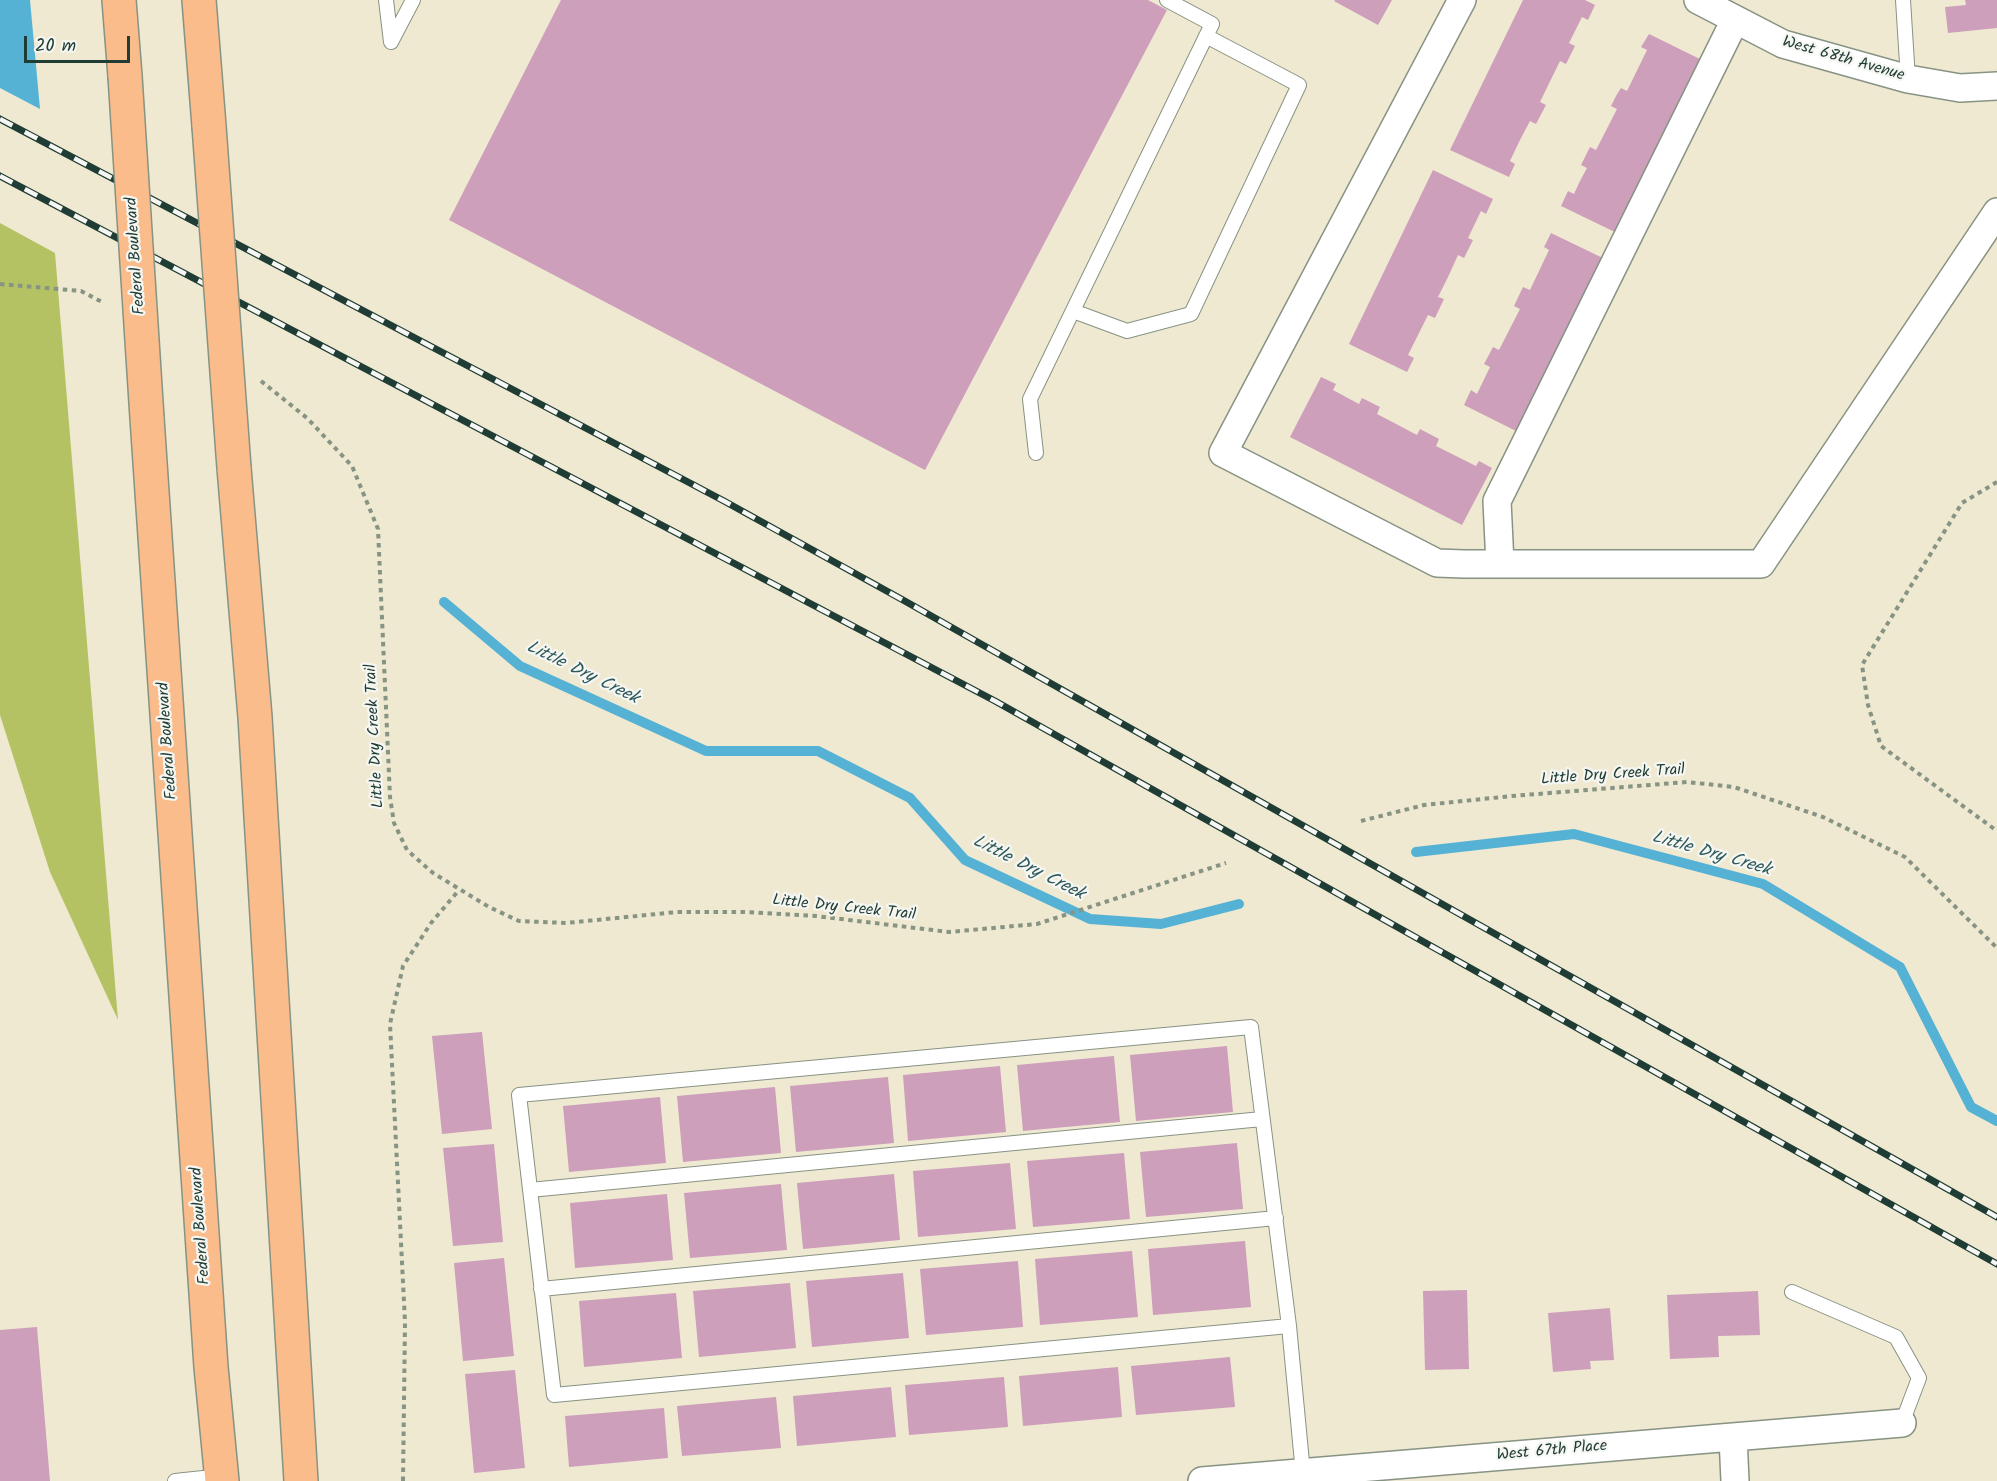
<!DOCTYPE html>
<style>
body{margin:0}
#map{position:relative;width:1997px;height:1481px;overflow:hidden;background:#efe9d2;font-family:Kalam,sans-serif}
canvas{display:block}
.scale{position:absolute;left:24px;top:36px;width:106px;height:27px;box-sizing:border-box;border:3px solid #1f3d34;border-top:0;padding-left:8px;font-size:18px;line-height:21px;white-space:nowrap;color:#1f3d34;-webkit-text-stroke:4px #f6f6f2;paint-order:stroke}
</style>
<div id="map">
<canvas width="1997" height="1481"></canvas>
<div class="scale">20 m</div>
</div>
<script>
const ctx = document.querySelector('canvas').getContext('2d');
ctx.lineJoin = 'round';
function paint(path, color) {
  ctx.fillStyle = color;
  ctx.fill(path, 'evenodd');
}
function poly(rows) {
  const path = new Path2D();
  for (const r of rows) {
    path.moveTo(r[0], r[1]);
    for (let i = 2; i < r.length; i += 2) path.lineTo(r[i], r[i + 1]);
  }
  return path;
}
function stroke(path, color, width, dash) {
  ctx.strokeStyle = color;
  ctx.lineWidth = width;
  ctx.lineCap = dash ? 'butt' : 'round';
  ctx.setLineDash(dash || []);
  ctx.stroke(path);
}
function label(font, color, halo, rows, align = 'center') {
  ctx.font = font + ' Kalam,sans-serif';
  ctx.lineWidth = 4.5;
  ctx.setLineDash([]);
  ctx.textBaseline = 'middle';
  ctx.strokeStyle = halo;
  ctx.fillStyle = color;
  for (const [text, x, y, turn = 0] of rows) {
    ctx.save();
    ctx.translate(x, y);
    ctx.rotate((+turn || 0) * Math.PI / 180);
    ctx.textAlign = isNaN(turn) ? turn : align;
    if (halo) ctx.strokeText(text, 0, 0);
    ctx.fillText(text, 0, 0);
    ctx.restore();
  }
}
const green = poly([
 [0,223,55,253,118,1020,50,872,0,715]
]);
const water = poly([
 [0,0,30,0,40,109,0,88]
]);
const stream = poly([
 [444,602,520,666,706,751,818,751,910,798,965,860,1090,919,1161,924,1239,904],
 [1416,852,1574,834,1763,884,1900,967,1971,1107,1997,1121]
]);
const building = poly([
 [561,0,1148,0,1167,10,925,470,449,220],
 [1335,0,1392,0,1378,25,1334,1],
 [1523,0,1585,0,1595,5,1588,20,1582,17,1569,43,1575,46,1566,64,1560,61,1540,102,1546,105,1536,124,1530,121,1520,140,1510,161,1515,164,1509,177,1450,150],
 [1965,0,1997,0,1997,28,1948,33,1945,7,1966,5],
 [1649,34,1706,62,1621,235,1561,206,1568,191,1574,194,1580,181,1587,168,1581,165,1590,147,1596,150,1617,109,1611,106,1616,96,1621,88,1627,91,1647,50,1641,47],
 [1433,170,1493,199,1486,214,1481,211,1468,238,1473,240,1464,258,1458,255,1448,277,1438,297,1444,299,1435,318,1428,315,1408,355,1414,358,1407,372,1349,344],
 [1551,233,1609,261,1524,435,1464,405,1471,390,1477,394,1490,367,1484,364,1493,347,1499,350,1520,309,1514,306,1523,287,1530,290,1549,250,1544,247],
 [1321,377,1336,384,1333,390,1359,404,1362,398,1380,407,1377,414,1398,425,1417,435,1420,429,1439,439,1436,446,1476,466,1479,461,1492,468,1462,525,1290,437],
 [482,1032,492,1129,442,1134,432,1036],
 [1227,1046,1233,1112,1136,1121,1130,1055],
 [1114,1056,1120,1122,1023,1131,1017,1065],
 [1000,1066,1006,1132,908,1141,903,1075],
 [888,1077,894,1143,796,1152,790,1086],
 [775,1087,781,1153,683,1162,677,1096],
 [660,1097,666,1163,569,1172,563,1106],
 [1237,1143,1243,1209,1146,1217,1140,1152],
 [494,1144,503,1242,453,1246,443,1148],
 [1124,1153,1130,1219,1033,1227,1027,1161],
 [1010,1163,1016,1229,918,1237,913,1171],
 [894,1174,900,1240,803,1249,797,1183],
 [781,1184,787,1250,690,1258,684,1193],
 [667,1194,673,1260,575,1268,570,1203],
 [1245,1241,1251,1307,1153,1315,1148,1249],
 [1132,1251,1138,1317,1040,1325,1035,1259],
 [504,1258,514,1356,463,1361,454,1263],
 [1018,1261,1023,1327,926,1335,920,1269],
 [903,1273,909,1338,812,1347,806,1281],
 [790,1283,796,1348,699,1357,693,1291],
 [1467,1290,1469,1369,1425,1370,1423,1291],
 [1758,1291,1760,1335,1718,1336,1719,1357,1670,1359,1667,1295],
 [676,1293,682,1358,584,1367,579,1301],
 [1610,1308,1614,1360,1590,1361,1591,1369,1553,1372,1548,1313],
 [37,1327,50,1481,0,1481,0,1330],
 [1230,1357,1235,1407,1136,1415,1131,1366],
 [1118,1367,1122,1417,1023,1426,1019,1376],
 [515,1370,525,1468,474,1473,465,1374],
 [1004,1377,1008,1427,909,1435,905,1385],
 [891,1387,896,1437,797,1446,793,1396],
 [776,1397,781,1448,682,1456,677,1406],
 [664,1408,668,1458,569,1467,565,1416]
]);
const path = poly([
 [0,284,81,291,104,303],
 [261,381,307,418,352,466,378,529,390,797,394,823,407,850,433,873,489,907,519,921,566,923,677,912,746,912,816,916,949,932,1037,924,1226,863],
 [1997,482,1962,503,1862,665,1868,705,1881,746,1997,831],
 [1361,821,1424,805,1512,796,1687,782,1734,787,1823,817,1905,857,1997,948],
 [403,1481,405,1322,390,1024,403,966,431,923,459,890]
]);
const lane = poly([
 [386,0,391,42,413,0],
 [1903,0,1908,79],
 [1073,311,1127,331,1191,314,1299,85,1206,36],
 [1036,453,1030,399,1212,24,1167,0],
 [530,1190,1262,1119],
 [541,1289,1276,1218],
 [1792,1292,1896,1337,1919,1378,1902,1423],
 [1289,1326,554,1395,519,1095,1251,1027,1289,1326,1303,1473],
 [175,1481,222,1476]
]);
const street = poly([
 [1462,0,1223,453,1437,563,1464,564,1761,564,1997,212],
 [1698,0,1783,44,1908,79,1960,88,1997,86],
 [1500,564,1497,501,1735,20],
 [1733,1437,1735,1481],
 [1202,1481,1902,1423]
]);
const primary = poly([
 [119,0,125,76],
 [199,0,209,126],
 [147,418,211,1367,222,1481],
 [234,468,255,717,301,1481]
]);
const rail = poly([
 [0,119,724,501,903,600,1997,1217],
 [0,176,995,701,1997,1264]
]);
const primaryBridge = poly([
 [125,76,147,418],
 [209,126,234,468]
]);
const streetNames = [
 ["West 68th Avenue",1843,60,16],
 ["Federal Boulevard",137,256,-94],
 ["Little Dry Creek Trail",376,736,-93],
 ["Federal Boulevard",169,741,-94],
 ["Little Dry Creek Trail",1613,776,-4],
 ["Little Dry Creek Trail",844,909,6],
 ["Federal Boulevard",202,1226,-94],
 ["West 67th Place",1552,1452,-5]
];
const waterNames = [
 ["Little Dry Creek",582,674,26],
 ["Little Dry Creek",1711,855,16],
 ["Little Dry Creek",1028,869,27]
];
paint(green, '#b5c264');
paint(water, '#56b2d4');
stroke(stream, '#56b2d4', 10);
paint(building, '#cd9fba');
stroke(lane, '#879383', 16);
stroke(street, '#879383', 30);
stroke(primary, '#879383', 36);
stroke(path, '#879383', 4, [4.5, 4.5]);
stroke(lane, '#fff', 14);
stroke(street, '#fff', 27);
stroke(primary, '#f9bc8a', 33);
stroke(rail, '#1f3d34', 7);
stroke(rail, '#f6f6f2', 4.5, [14]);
stroke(primaryBridge, '#879383', 36, []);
stroke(primaryBridge, '#f9bc8a', 33);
label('16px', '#1f3d34', '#f6f6f2', streetNames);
label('italic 18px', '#2d5a5c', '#f6f6f2', waterNames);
</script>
